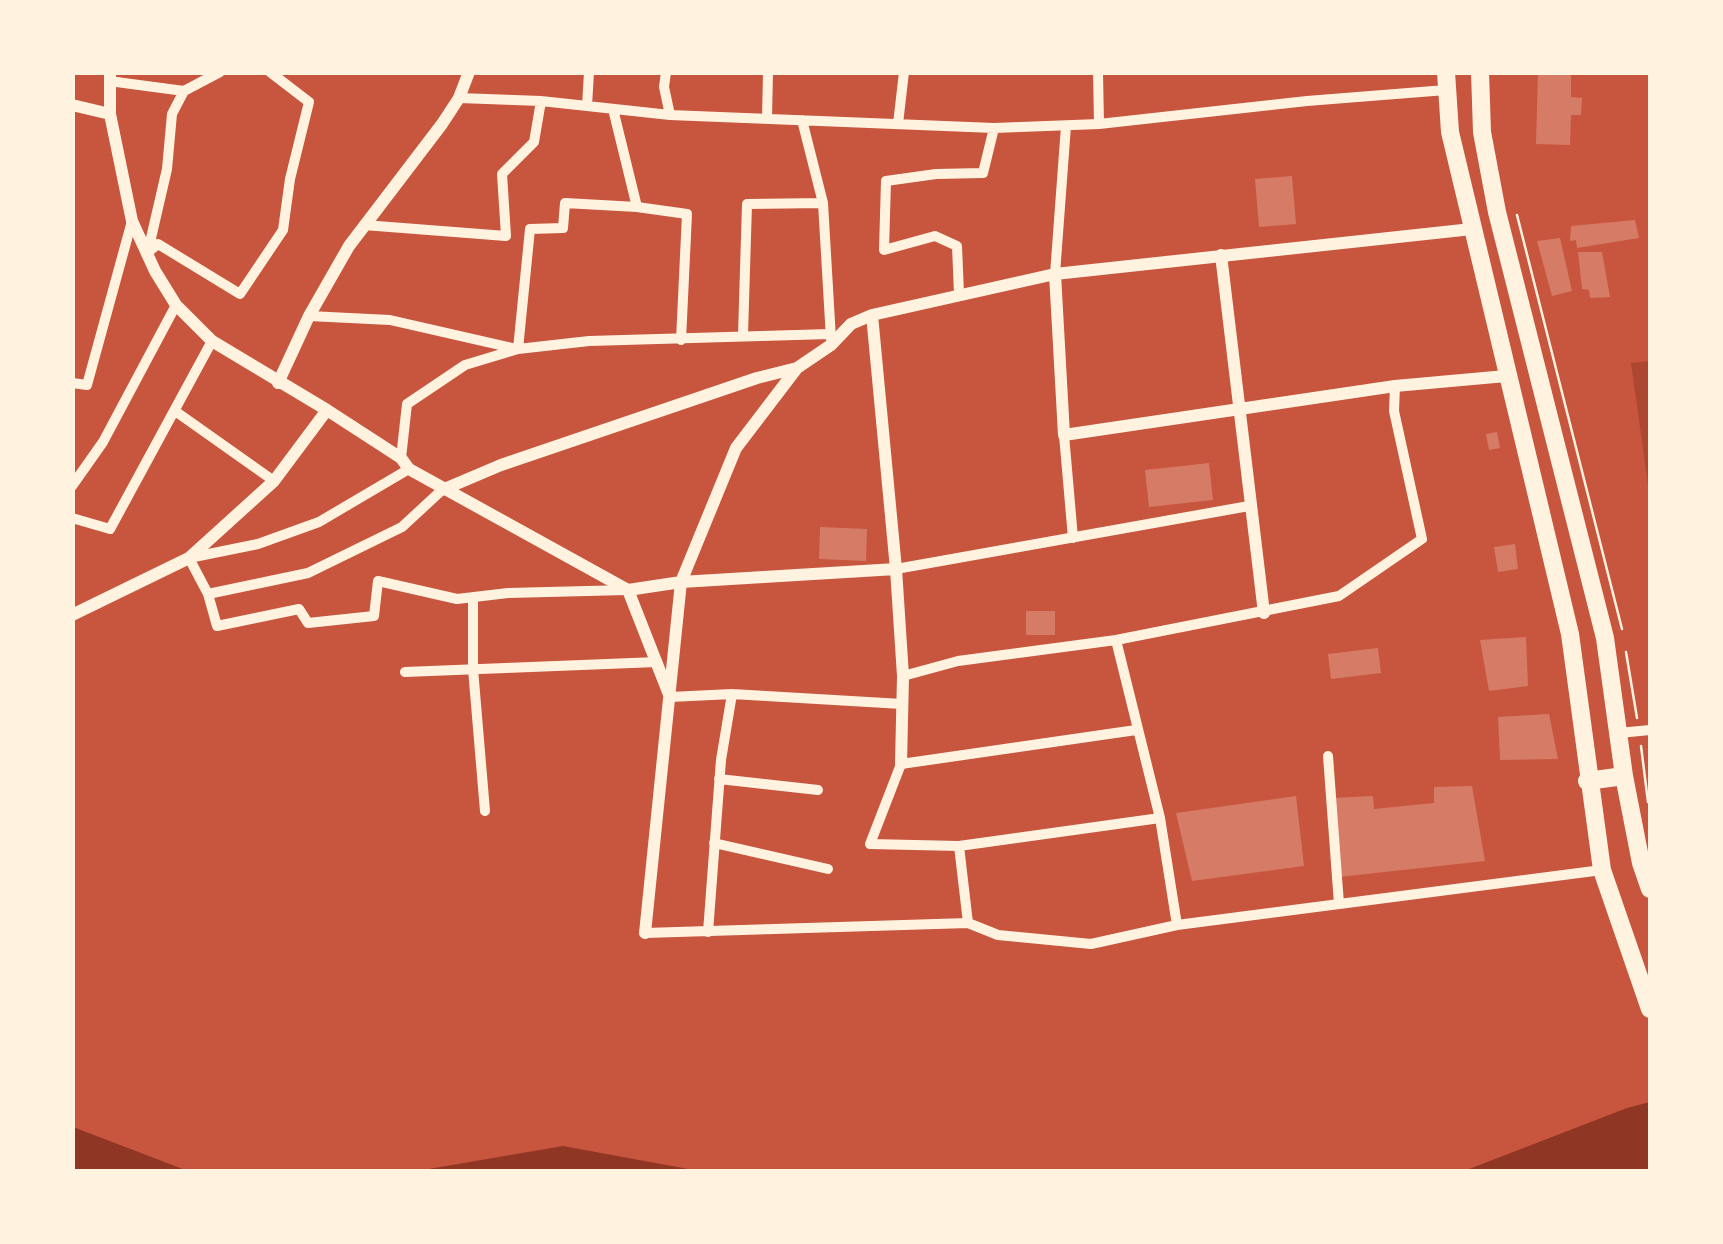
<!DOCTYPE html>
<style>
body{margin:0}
#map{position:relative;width:1723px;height:1244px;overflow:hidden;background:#c8553d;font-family:Karla,sans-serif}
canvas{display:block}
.frame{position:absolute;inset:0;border:75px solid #fff3e0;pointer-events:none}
</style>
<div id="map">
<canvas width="1723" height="1244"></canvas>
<div class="frame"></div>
</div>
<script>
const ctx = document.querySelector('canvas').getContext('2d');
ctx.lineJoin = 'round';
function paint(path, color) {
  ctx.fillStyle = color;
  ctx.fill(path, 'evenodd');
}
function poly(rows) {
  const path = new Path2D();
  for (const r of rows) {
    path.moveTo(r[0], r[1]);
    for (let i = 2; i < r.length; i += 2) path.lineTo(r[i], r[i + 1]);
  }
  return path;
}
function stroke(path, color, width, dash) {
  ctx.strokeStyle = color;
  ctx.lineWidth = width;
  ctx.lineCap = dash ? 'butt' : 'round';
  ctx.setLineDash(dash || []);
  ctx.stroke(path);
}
const green = poly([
 [1650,361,1650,499,1631,363]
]);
const water = poly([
 [1650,1102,1650,1171,1464,1171,1627,1108],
 [72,1127,73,1127,188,1171,73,1171],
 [563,1146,699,1171,417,1171]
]);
const building = poly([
 [1538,72,1571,72,1571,97,1582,98,1581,115,1571,115,1570,145,1536,144],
 [1292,176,1296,224,1259,227,1255,179],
 [1635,220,1639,238,1577,248,1576,240,1570,241,1571,226],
 [1560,238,1572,291,1552,296,1537,241],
 [1578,252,1602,252,1610,297,1590,298,1589,290,1582,289],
 [1497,432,1500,448,1489,450,1486,434],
 [1209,463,1213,500,1149,507,1145,470],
 [820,527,867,529,866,561,819,559],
 [1515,544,1518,569,1498,572,1494,547],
 [1026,611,1055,611,1055,635,1026,635],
 [1526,637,1528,686,1489,691,1480,640],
 [1378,648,1381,673,1331,679,1328,654],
 [1549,714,1558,759,1500,760,1498,717],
 [1472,786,1485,861,1339,877,1332,798,1373,796,1374,809,1434,803,1434,787],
 [1296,796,1304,866,1192,881,1176,813]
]);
const path = poly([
 [1517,215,1622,629],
 [1626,652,1637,718],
 [1641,746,1648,802]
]);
const minor = poly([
 [666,72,664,87,670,115],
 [1098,72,1099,124],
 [109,81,184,91,220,72],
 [459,98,541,101,670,115,994,128,1099,124,1307,101,1446,90],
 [587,106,589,72],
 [613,109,637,207,687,214,681,340],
 [767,119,768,72],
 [802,120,823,203,831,339],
 [898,124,904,72],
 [364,225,506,236,502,174,534,142,541,101],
 [148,251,167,169,172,114,184,91],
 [148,252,158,244,240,294,283,230,290,179,309,102,270,72],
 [1055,274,1066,126],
 [959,294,957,246,935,236,884,250,886,181,936,174,983,173,994,128],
 [309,316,390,320,517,349],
 [743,335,747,204,823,203],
 [518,349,530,229,563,228,565,203,637,207],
 [72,383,87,385,132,221],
 [175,411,274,481],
 [1064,435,1073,538],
 [401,458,407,404,465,365,518,349,589,341,830,334],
 [409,469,319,522,258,544,189,558,208,594,217,626,299,609,308,623,374,616,378,581,457,599,508,593,627,590],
 [72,486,103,442,176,305],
 [72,518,110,529,212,341],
 [896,569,1249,506],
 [208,594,308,573,402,527,442,490],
 [473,597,473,669,485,811],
 [1116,640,1160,818,1177,925],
 [405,672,657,662],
 [903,676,958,661,1116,640,1339,596,1422,539,1394,411,1395,386],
 [670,697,732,694,902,704],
 [1619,733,1650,730],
 [1328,756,1339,904],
 [719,779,818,790],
 [714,843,828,869],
 [959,846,1160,818],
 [968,923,959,846,870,844,901,764,1136,730],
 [708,932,721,760,732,694],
 [645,933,968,923,998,935,1091,944,1177,925,1602,870]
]);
const tertiary = poly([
 [110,72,110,114,132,221,155,271,176,305,212,341,327,410,401,458,409,469,628,590,670,697],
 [72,105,110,114],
 [1221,255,1264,613],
 [1055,274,1064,435,1395,386,1506,376],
 [872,315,896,569,903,676,901,764],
 [278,383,309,316,349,246,442,124,459,98,469,72],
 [442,490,501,465,757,378,797,368,831,345,851,324,872,315,1055,274,1472,229],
 [628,590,681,582,896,569],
 [72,615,189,558,274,481,327,410],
 [645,933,681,582,736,448,797,368]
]);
const primary = poly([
 [1446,72,1450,132,1570,634,1602,870,1650,1009],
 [1480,72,1482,132,1497,212,1605,638,1624,776,1641,863,1650,889],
 [1587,781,1624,776]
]);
paint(green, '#ae4732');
paint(water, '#8f3625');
paint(building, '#d67c66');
stroke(path, '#fff3e0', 2.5);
stroke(minor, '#fff3e0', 10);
stroke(tertiary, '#fff3e0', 12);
stroke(primary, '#fff3e0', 18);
</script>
